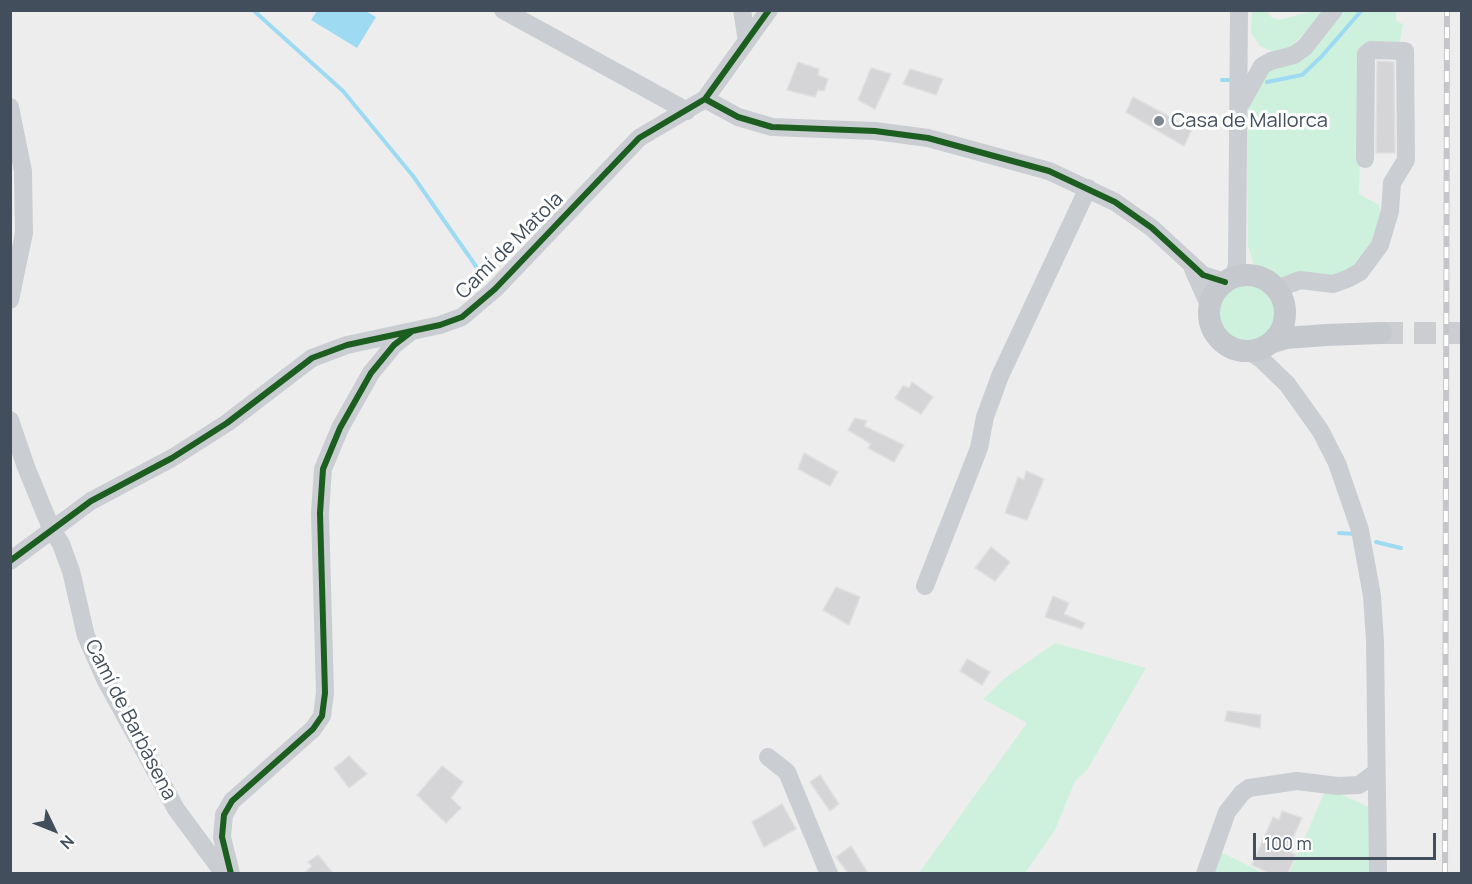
<!DOCTYPE html>
<meta charset="utf-8">
<style>
body{margin:0}
#map{position:relative;width:1472px;height:884px;overflow:hidden;background:#eeeded;font-family:Manrope,sans-serif}
canvas{display:block}
.frame{position:absolute;inset:0;border:12px solid #424e5c;pointer-events:none}
.north{position:absolute;left:24px;top:800px;width:60px;height:60px;-webkit-text-stroke:4px #fff;paint-order:stroke;rotate:133deg;font-size:16px;font-weight:700;line-height:24px;text-align:center;color:#424e5c}
.north::after{content:'';display:block;margin:auto;width:21px;height:27px;background:#424e5c;clip-path:polygon(50% 0,100% 100%,50% 72%,0 100%)}
.scale{position:absolute;left:1253px;top:833px;width:183px;height:27px;box-sizing:border-box;border:3px solid #424e5c;border-top:0;padding-left:8px;font-size:18px;line-height:21px;white-space:nowrap;color:#424e5c;-webkit-text-stroke:4px #fff;paint-order:stroke}
</style>
<div id="map">
<canvas width="1472" height="884"></canvas>
<div class="frame"></div>
<div class="north">N</div>
<div class="scale">100 m</div>
</div>
<script>
const ctx = document.querySelector('canvas').getContext('2d');
ctx.lineJoin = 'round';
function paint(path, color) {
  ctx.fillStyle = color;
  ctx.fill(path, 'evenodd');
}
function poly(rows) {
  const path = new Path2D();
  for (const r of rows) {
    if (r.length === 3) {
      path.moveTo(r[0] + r[2], r[1]);
      path.arc(r[0], r[1], r[2], 0, 2 * Math.PI);
      continue;
    }
    path.moveTo(r[0], r[1]);
    for (let i = 2; i < r.length; i += 2) path.lineTo(r[i], r[i + 1]);
  }
  return path;
}
function stroke(path, color, width, dash) {
  ctx.strokeStyle = color;
  ctx.lineWidth = width;
  ctx.lineCap = dash ? 'butt' : 'round';
  ctx.setLineDash(dash || []);
  ctx.stroke(path);
}
function label(font, color, halo, rows, align = 'center') {
  ctx.font = font + ' Manrope,sans-serif';
  ctx.lineWidth = 6;
  ctx.setLineDash([]);
  ctx.textBaseline = 'middle';
  ctx.strokeStyle = halo;
  ctx.fillStyle = color;
  for (const [text, x, y, turn = 0] of rows) {
    ctx.save();
    ctx.translate(x, y);
    ctx.rotate((+turn || 0) * Math.PI / 180);
    ctx.textAlign = isNaN(turn) ? turn : align;
    if (halo) ctx.strokeText(text, 0, 0);
    ctx.fillText(text, 0, 0);
    ctx.restore();
  }
}
const green = poly([
 [1252,11,1267,11,1271,17,1279,20,1313,11,1325,11,1288,50,1275,53,1260,46,1251,33],
 [1344,11,1396,11,1396,21,1403,24,1400,41,1396,45,1363,45,1359,194,1379,205,1382,218,1379,231,1349,273,1278,287,1256,272,1248,246,1246,106,1268,69,1294,64,1317,46],
 [1248,313,35],
 [1055,643,1146,668,1087,770,1075,781,1055,830,1025,873,919,873,1027,723,983,699,1005,678],
 [1325,791,1342,795,1371,808,1372,873,1289,874],
 [1219,851,1263,873,1212,874]
]);
const water = poly([
 [317,11,366,11,376,17,357,48,311,20]
]);
const stream = poly([
 [253,10,343,91,413,176,480,272],
 [1222,80,1232,80],
 [1267,82,1302,75,1321,57,1362,10],
 [1339,533,1356,534],
 [1376,542,1401,548]
]);
const building = poly([
 [1377,61,1394,62,1395,153,1376,153,1377,61],
 [798,62,819,69,818,75,828,79,824,91,818,90,815,97,787,90,798,62],
 [871,68,891,74,875,109,858,100,871,68],
 [910,69,943,79,936,95,903,84,910,69],
 [1133,97,1192,129,1184,146,1126,112,1133,97],
 [912,382,933,397,921,414,895,398,903,386,909,388,912,382],
 [855,418,867,421,864,426,904,445,894,462,868,448,871,444,848,430,855,418],
 [804,453,838,472,830,486,798,469,804,453],
 [1026,471,1044,479,1027,520,1005,513,1018,477,1024,480,1026,471],
 [991,547,1010,562,995,581,975,568,991,547],
 [836,587,860,597,849,625,823,610,836,587],
 [1053,596,1069,603,1064,614,1085,623,1082,629,1045,617,1053,596],
 [967,659,990,672,982,685,960,671,967,659],
 [1227,711,1261,715,1260,728,1225,721,1227,711],
 [349,756,367,774,349,788,334,768,349,756],
 [442,766,463,782,451,798,461,808,446,823,417,795,442,766],
 [820,775,839,804,830,811,810,782,820,775],
 [782,804,796,829,764,847,752,822,782,804],
 [1282,811,1302,818,1290,844,1292,845,1290,852,1296,855,1288,873,1269,873,1252,865,1273,817,1279,820,1282,811],
 [851,846,868,873,848,873,836,857,851,846],
 [318,855,333,873,304,873,312,866,308,862,318,855]
]);
const majorTunnel = poly([
 [1381,333,1462,333]
]);
const minor = poly([
 [503,10,687,111],
 [742,10,747,41],
 [705,99,738,117,772,127,875,131,928,138,1049,171,1115,202,1152,228,1203,275,1225,282],
 [1242,102,1262,66,1271,61,1294,55,1305,47,1334,10],
 [10,107,23,171,24,233,10,300],
 [1193,269,1210,307],
 [1234,277,1237,264,1239,10],
 [1277,289,1300,280,1333,284,1347,279,1360,272,1380,245,1390,211,1392,183,1406,160,1405,51,1371,50,1366,54,1365,159],
 [1247,350,1261,359,1287,384,1320,430,1337,463,1360,530,1372,596,1375,641,1378,874],
 [10,420,26,467,51,528,61,544,71,571,86,636,106,681,176,809,224,874],
 [10,561,91,501,172,458,227,423,312,358,347,345,440,325,462,317,495,289,639,138,705,99,769,10],
 [925,586,979,448,985,417,1000,376,1088,188],
 [768,757,787,772,829,874],
 [231,874,222,837,224,815,232,801,313,729,322,716,325,693,320,513,323,469,340,428,371,373,394,345,412,331],
 [1205,874,1227,812,1242,793,1249,788,1297,781,1338,786,1359,785,1375,773]
]);
const major = poly([
 [1247,313,38],
 [1270,343,1286,338,1326,335,1381,333]
]);
const rail = poly([
 [1445,874,1447,10]
]);
const cycleway = poly([
 [705,99,738,117,772,127,875,131,928,138,1049,171,1115,202,1152,228,1203,275,1225,282],
 [10,561,91,501,172,458,227,423,312,358,347,345,440,325,462,317,495,289,639,138,705,99,769,10],
 [231,874,222,837,224,815,232,801,313,729,322,716,325,693,320,513,323,469,340,428,371,373,394,345,411,332]
]);
const markers = [
 [1159,121,6,"#7e868f"]
];
const poiNames = [
 ["Casa de Mallorca",1171,121]
];
const streetNames = [
 ["Camí de Matola",510,246,-45],
 ["Camí de Barbàsena",130,720,63]
];
paint(green, '#cef1de');
paint(water, '#9edbf3');
stroke(stream, '#9edbf3', 4);
paint(building, '#d5d5d7');
stroke(building, '#dfdfe0', 1.5);
stroke(majorTunnel, '#cccdd0', 22, [22, 11]);
stroke(minor, '#caced2', 18);
stroke(major, '#c5c9ce', 22);
stroke(rail, '#c4c6c9', 6);
stroke(rail, '#fff', 4, [11]);
stroke(cycleway, '#1b5e20', 6);
for (const [x, y, r, color] of markers) {
  const dot = new Path2D();
  dot.arc(x, y, r, 0, 2 * Math.PI);
  ctx.fillStyle = color;
  ctx.fill(dot);
  stroke(dot, '#fff', 2);
}
label('20px', '#424e5c', '#fff', poiNames, 'left');
label('20px', '#424e5c', '#fff', streetNames);
</script>
